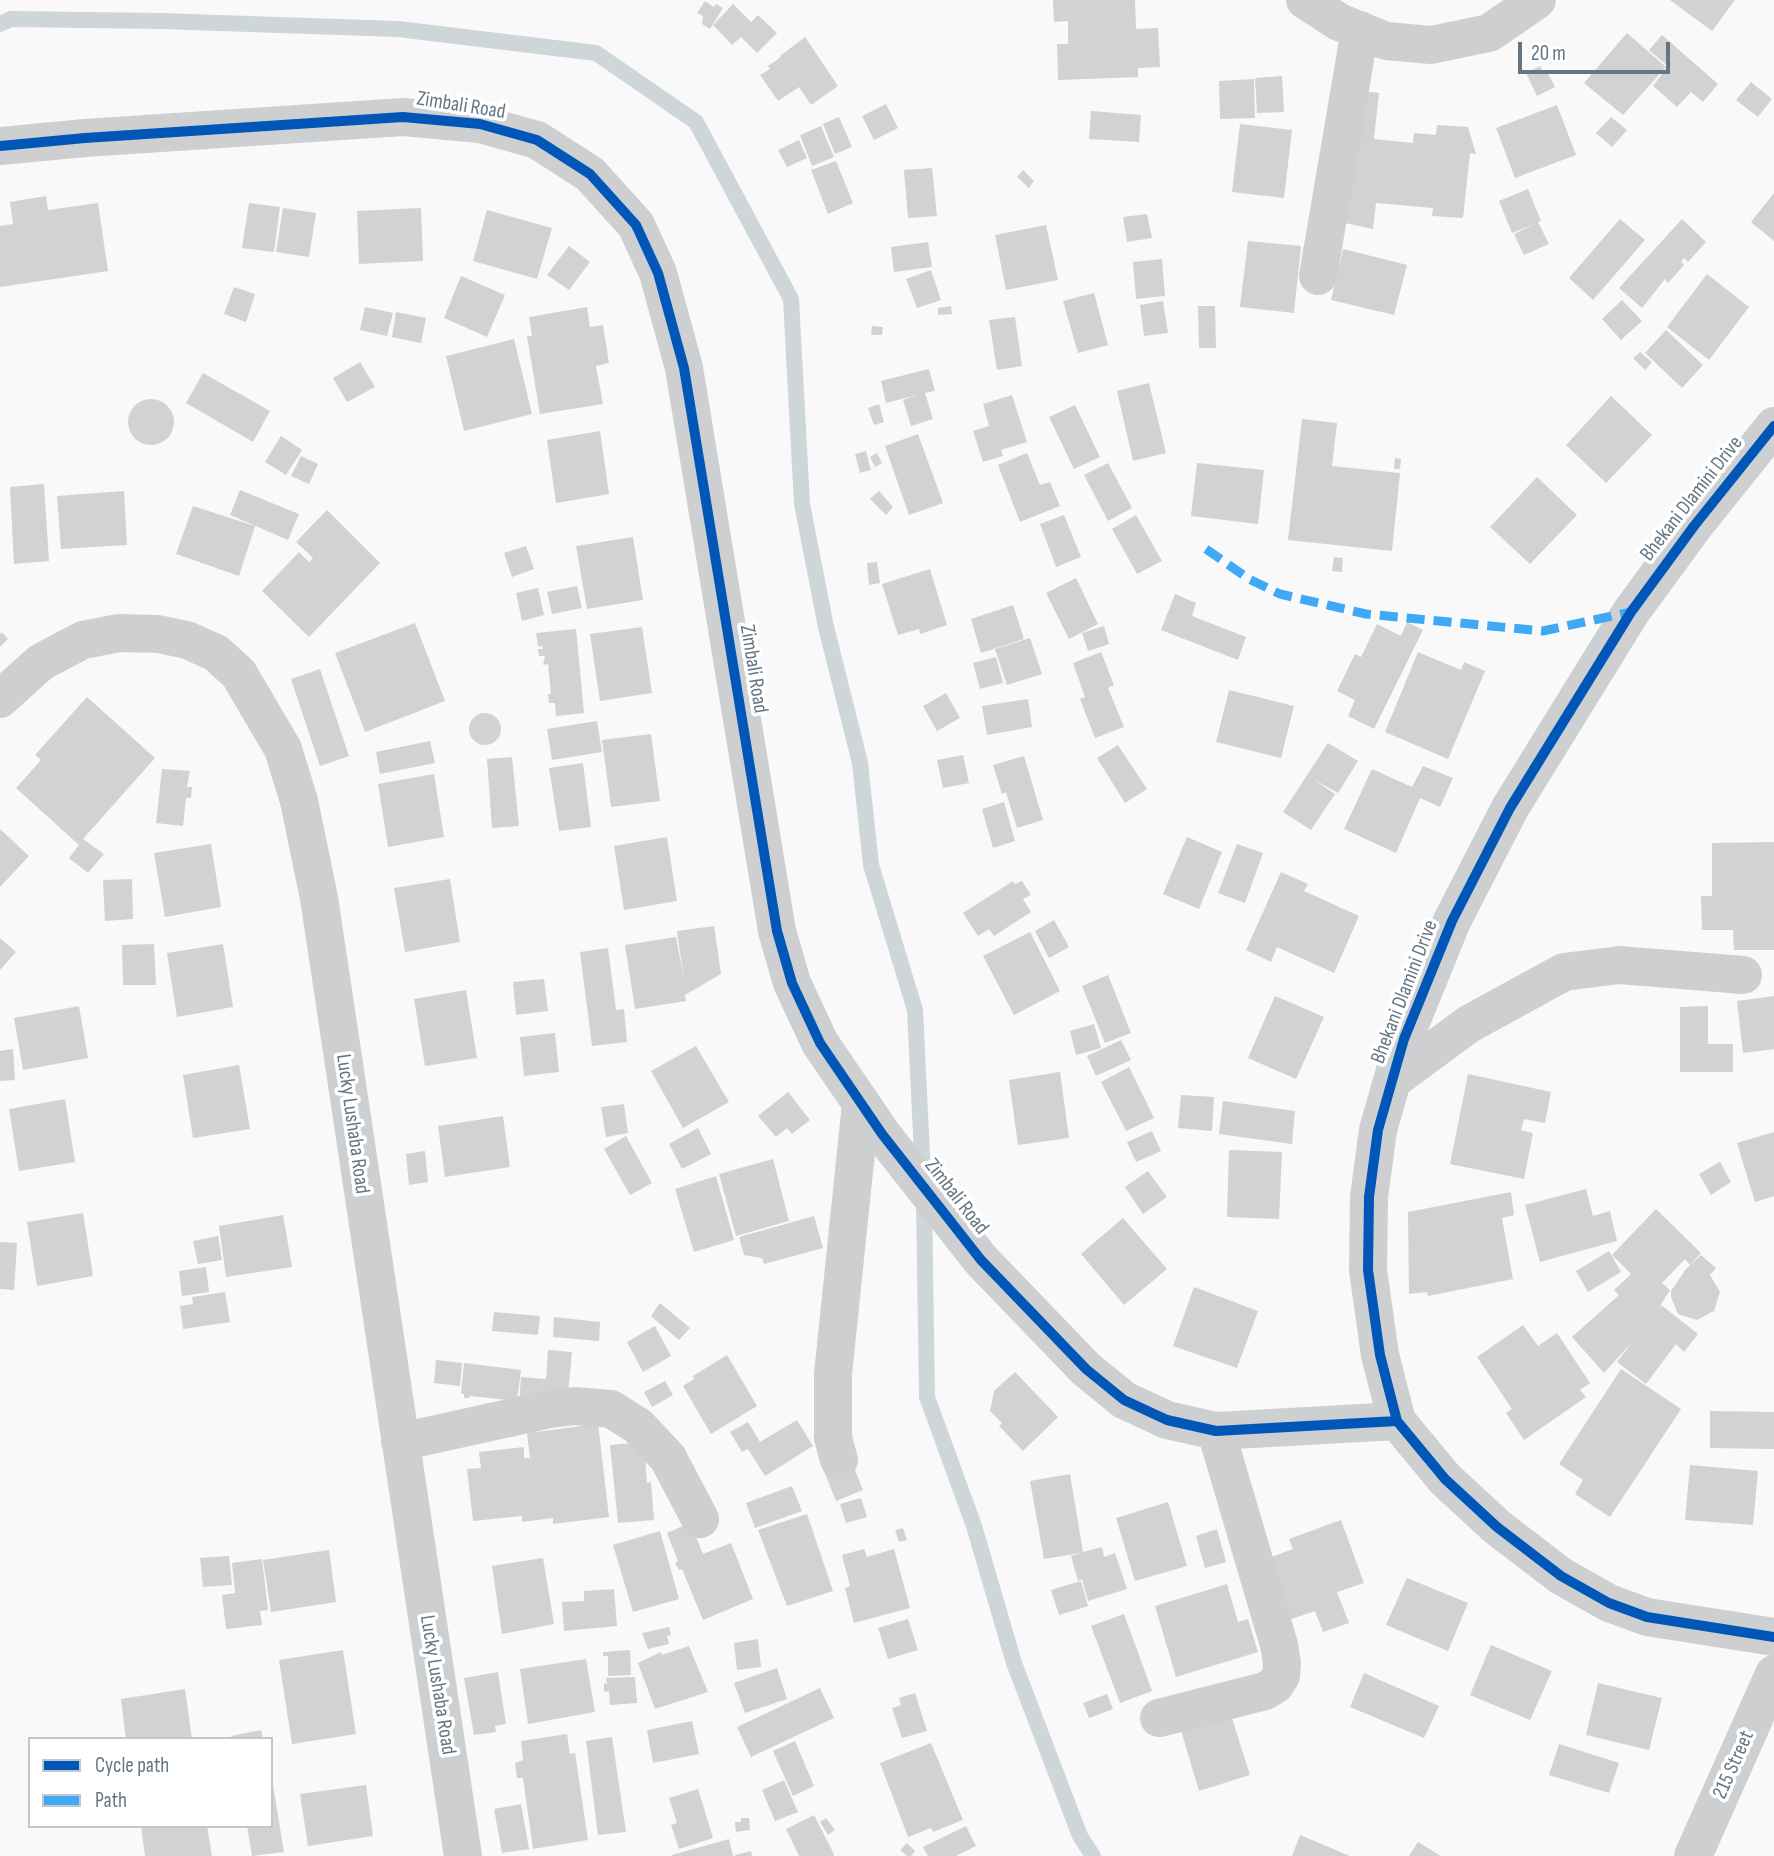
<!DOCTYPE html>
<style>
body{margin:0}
#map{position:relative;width:1774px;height:1856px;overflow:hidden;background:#f9f9f9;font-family:"Sofia Sans Condensed",sans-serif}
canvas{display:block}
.legend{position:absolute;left:28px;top:1737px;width:245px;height:91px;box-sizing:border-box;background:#fff;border:2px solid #c1c8cd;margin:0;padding:9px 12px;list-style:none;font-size:21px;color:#657683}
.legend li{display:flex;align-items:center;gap:14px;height:35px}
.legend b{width:35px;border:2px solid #c1c8cd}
.scale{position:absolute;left:1518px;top:42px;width:152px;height:32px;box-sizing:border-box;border:4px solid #657683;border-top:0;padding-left:9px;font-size:21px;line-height:24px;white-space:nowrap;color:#657683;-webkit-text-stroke:5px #fff;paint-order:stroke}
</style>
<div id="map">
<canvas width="1774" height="1856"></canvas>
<ul class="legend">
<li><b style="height:9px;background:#0057b8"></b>Cycle path</li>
<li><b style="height:9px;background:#3fa9f5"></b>Path</li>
</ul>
<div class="scale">20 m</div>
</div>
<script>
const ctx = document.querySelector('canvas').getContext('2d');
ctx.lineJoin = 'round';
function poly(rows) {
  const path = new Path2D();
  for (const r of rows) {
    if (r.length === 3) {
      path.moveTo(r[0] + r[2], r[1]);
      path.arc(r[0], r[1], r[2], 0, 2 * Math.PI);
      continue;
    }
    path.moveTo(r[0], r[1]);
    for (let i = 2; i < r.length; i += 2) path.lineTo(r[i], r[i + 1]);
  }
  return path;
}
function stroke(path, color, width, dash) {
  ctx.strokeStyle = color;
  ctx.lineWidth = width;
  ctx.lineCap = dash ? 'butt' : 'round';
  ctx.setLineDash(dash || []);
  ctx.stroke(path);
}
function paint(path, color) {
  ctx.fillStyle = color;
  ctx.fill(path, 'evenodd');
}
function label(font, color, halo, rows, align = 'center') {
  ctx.font = font + ' "Sofia Sans Condensed",sans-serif';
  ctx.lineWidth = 7;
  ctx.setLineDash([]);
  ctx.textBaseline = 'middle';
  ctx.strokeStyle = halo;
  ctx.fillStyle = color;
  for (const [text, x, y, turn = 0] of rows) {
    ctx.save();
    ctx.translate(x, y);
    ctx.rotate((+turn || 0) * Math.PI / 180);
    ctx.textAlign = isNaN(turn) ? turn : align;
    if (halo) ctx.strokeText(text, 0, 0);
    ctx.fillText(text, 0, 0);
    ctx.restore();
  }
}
const stream = poly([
 [0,24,11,19,161,21,398,29,596,53,696,122,791,299,802,504,826,627,860,763,871,865,915,1010,923,1175],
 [924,1200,927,1397,974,1526,1014,1663,1080,1836,1093,1856]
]);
const building = poly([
 [1053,0,1135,0,1136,29,1158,28,1160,67,1138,68,1138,77,1058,80,1057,44,1068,44,1068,21,1054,22],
 [1670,0,1735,0,1712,31],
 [705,1,714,7,716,4,723,8,710,29,702,24,703,16,697,13],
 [733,4,751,22,758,15,777,33,757,53,741,37,732,45,713,25],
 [1627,33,1666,67,1623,115,1584,83],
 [1662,35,1718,84,1703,102,1691,92,1677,107,1653,86,1668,66,1649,50],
 [805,37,838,86,811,105,799,87,778,101,760,75,770,69,768,66,781,57,780,56],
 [1540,66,1543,72,1546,70,1555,87,1537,96,1526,73],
 [1282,76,1284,112,1257,113,1255,78],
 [1254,79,1255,118,1220,119,1219,81],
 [1751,82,1772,99,1758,117,1736,100],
 [1355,90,1379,93,1374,139,1413,143,1414,133,1436,135,1437,125,1468,127,1476,154,1470,153,1463,218,1432,216,1433,208,1376,203,1373,229,1345,223],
 [886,104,898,128,874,140,862,116],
 [1557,105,1576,155,1515,178,1496,128],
 [1091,111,1141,115,1139,142,1089,139],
 [839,117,852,147,835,154,823,124],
 [1611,117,1627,130,1612,147,1596,133],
 [1240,124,1292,130,1284,198,1232,192],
 [821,126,834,157,812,166,800,135],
 [799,140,807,158,787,167,778,150],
 [836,161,853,203,828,214,811,170],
 [932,168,937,216,908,218,904,170],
 [1023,170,1034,181,1029,188,1017,177],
 [1528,189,1541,221,1538,222,1549,244,1524,255,1514,234,1535,224,1512,233,1499,201],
 [1774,193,1774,241,1751,222],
 [46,196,48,210,98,203,108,271,0,287,0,226,13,224,10,202],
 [249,203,280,207,274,252,242,248],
 [283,208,316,213,309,257,276,252],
 [421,208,423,261,359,264,357,211],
 [487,210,552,228,537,279,473,261],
 [1147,214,1152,238,1127,242,1123,217],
 [1620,219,1645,240,1593,300,1569,278],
 [1682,219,1706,242,1688,262,1684,258,1681,262,1684,265,1668,283,1665,279,1642,308,1619,288],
 [1046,225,1058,280,1006,290,995,235],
 [1248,241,1301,246,1294,313,1240,307],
 [928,242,932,267,894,272,891,247],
 [569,246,590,262,569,290,547,275],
 [1343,249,1407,265,1394,315,1331,300],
 [1162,259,1165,296,1136,299,1133,262],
 [931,270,941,300,917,308,906,279],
 [1707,274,1749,307,1709,360,1667,327],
 [461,276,505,295,487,337,444,318],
 [234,287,255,294,246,322,224,314],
 [1094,293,1108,345,1078,353,1063,301],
 [1622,300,1642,321,1621,340,1602,319],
 [1163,301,1168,333,1144,336,1140,305],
 [951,306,952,314,938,315,938,308],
 [1198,306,1215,306,1216,348,1199,348],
 [365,307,393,313,387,336,360,330],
 [587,307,590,327,603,325,609,363,596,366,603,404,540,414,527,336,532,336,529,317],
 [396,312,426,318,421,343,392,337],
 [1015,317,1022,366,997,370,989,320],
 [872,326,883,327,882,335,871,335],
 [1666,330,1703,365,1682,388,1645,353],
 [514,339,532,414,464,431,446,356],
 [1640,352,1652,362,1645,370,1633,358],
 [360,362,375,387,347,402,333,378],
 [929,369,935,391,925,393,933,419,911,426,903,400,917,395,886,403,881,381],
 [203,373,270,411,253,442,186,403],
 [1149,383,1166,453,1133,461,1117,391],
 [1012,395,1027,442,1001,450,1003,456,983,462,973,431,989,426,983,404],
 [1611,396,1652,435,1606,483,1566,445],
 [151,422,23],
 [879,404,884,422,874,425,868,408],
 [1075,405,1100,457,1074,469,1049,417],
 [1302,419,1337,423,1332,466,1400,473,1392,551,1288,540],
 [600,431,609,494,556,503,547,440],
 [918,434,943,503,909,515,885,446],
 [281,436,302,450,286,475,265,462],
 [866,451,871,470,860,473,855,454],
 [877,453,882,463,875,467,870,457],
 [1027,453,1040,485,1050,482,1060,506,1020,522,998,465],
 [301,456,318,464,309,484,291,476],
 [1395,458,1401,459,1400,469,1394,469],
 [1108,463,1132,508,1108,521,1084,475],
 [1197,463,1264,470,1258,524,1191,516],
 [1537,477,1577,515,1530,564,1490,527],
 [44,484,49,561,14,564,10,487],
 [240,490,299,514,288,540,230,515],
 [124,491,127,545,61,549,57,496],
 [879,491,893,507,886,515,870,499],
 [193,506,255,526,239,576,176,554],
 [327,510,380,563,309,637,262,591,299,552,309,562,313,558,296,542],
 [1064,515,1081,557,1056,567,1040,524],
 [1136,515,1162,561,1137,574,1112,529],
 [633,537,643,600,587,609,576,546],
 [526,546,534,569,512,577,504,553],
 [1334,557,1343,558,1342,572,1332,571],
 [877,562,880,583,869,585,867,563],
 [930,569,947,625,920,634,919,629,898,635,882,584],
 [1076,578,1098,624,1069,639,1046,593],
 [577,586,582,608,552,614,547,592],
 [538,588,544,615,522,621,516,593],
 [1175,594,1196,603,1192,616,1246,637,1238,660,1161,630],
 [1013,605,1024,639,981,653,971,619],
 [1407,622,1423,630,1374,729,1348,716,1355,700,1337,691,1355,654,1361,657,1377,624,1401,636],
 [415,623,445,701,365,732,335,653],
 [1104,626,1109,644,1088,651,1082,633],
 [642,627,652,693,600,701,590,634],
 [576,629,584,713,556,716,555,703,549,703,548,694,551,694,548,664,543,665,545,656,539,656,538,649,543,649,542,646,538,647,536,633],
 [2,632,8,639,0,647,0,634],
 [1030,638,1042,674,1007,685,995,649],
 [1101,652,1114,685,1108,688,1124,727,1095,738,1080,699,1085,697,1073,663],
 [1418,652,1461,670,1464,662,1485,671,1448,759,1385,732],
 [996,657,1003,683,980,689,973,663],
 [320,669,349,756,320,766,291,679],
 [1229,690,1294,706,1281,758,1216,742],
 [946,693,960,718,937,731,923,706],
 [87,697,155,758,83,839,104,854,88,873,69,858,79,845,16,788,41,760,35,755],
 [1028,699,1032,727,987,735,982,706],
 [485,729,16],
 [597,721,602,752,552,760,547,729],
 [651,734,660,801,611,807,602,740],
 [430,741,435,763,380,774,376,752],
 [1328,743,1358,761,1338,793,1313,779,1335,794,1311,830,1283,812],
 [1118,745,1147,789,1125,803,1097,758],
 [963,755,969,783,943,788,937,760],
 [1024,756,1043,820,1017,828,1006,792,1002,794,993,765],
 [512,757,519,826,492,828,487,759],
 [583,763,591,827,559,831,549,768],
 [1423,766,1453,778,1440,807,1420,798,1396,853,1344,829,1372,769,1412,787],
 [162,769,190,771,187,787,192,787,191,798,186,798,183,826,156,823],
 [434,774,444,837,388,847,378,784],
 [1004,802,1015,841,993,848,982,809],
 [0,829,29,856,0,887],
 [667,837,677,901,624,910,614,846],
 [1187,837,1222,852,1199,909,1163,894],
 [1774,842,1774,950,1734,950,1733,930,1702,930,1701,896,1712,896,1712,843],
 [211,844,221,907,165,917,154,853],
 [1237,844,1263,853,1245,903,1218,893],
 [1281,872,1308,884,1304,891,1359,916,1334,973,1277,947,1271,962,1246,950],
 [132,879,133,919,105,921,103,880],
 [450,879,460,942,405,952,394,888],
 [1013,881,1015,884,1022,881,1031,895,1023,899,1031,912,994,936,989,929,978,936,963,913],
 [1054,920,1069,947,1049,958,1035,931],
 [714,926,721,974,685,995,686,1001,635,1009,625,945,676,937,684,979,677,931],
 [1030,932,1060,991,1014,1015,983,956],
 [0,938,16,952,0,970],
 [154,944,156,985,123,985,122,945],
 [223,944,233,1007,177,1017,167,953],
 [608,948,616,1010,624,1009,627,1042,592,1046,580,952],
 [1108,975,1131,1033,1105,1043,1082,986],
 [544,979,548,1011,516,1015,513,982],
 [466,990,477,1058,425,1066,414,999],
 [1275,996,1324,1017,1296,1079,1248,1058],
 [1774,996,1774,1049,1743,1053,1737,1001],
 [79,1006,88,1058,23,1070,14,1018],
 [1708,1006,1708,1044,1733,1044,1733,1072,1680,1072,1680,1007],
 [1094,1024,1101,1048,1076,1055,1070,1031],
 [555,1033,559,1072,524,1076,520,1037],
 [1121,1040,1131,1060,1096,1076,1087,1056],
 [696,1046,729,1102,683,1128,651,1071],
 [13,1049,15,1080,0,1081,0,1051],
 [239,1065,250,1129,193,1138,183,1075],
 [1129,1067,1154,1118,1126,1131,1101,1082],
 [1060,1072,1069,1138,1018,1145,1009,1080],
 [1468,1074,1551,1092,1545,1123,1524,1119,1521,1130,1533,1133,1524,1179,1450,1164],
 [788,1092,810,1120,792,1134,787,1128,776,1137,758,1116],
 [1181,1095,1214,1097,1212,1131,1178,1128],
 [65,1099,75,1162,19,1171,9,1109],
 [1223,1101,1295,1111,1292,1144,1219,1134],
 [624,1104,628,1133,606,1137,601,1107],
 [503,1116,510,1167,445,1177,438,1126],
 [698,1128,711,1154,682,1169,669,1144],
 [1152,1131,1161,1151,1136,1162,1127,1142],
 [1774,1132,1774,1196,1755,1202,1737,1143],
 [626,1136,652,1183,630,1195,604,1149],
 [1229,1150,1282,1152,1279,1219,1227,1217],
 [425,1151,428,1182,409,1185,406,1154],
 [773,1159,789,1221,736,1236,719,1174],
 [1720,1162,1731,1182,1711,1195,1699,1174],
 [1148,1171,1167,1197,1143,1214,1125,1187],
 [716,1176,734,1240,694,1252,675,1189],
 [1586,1189,1593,1216,1610,1211,1617,1241,1540,1262,1525,1205],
 [1511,1192,1514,1215,1502,1218,1513,1279,1428,1296,1427,1292,1409,1294,1408,1212],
 [1656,1209,1701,1253,1690,1265,1685,1259,1662,1283,1670,1290,1656,1312,1661,1305,1698,1334,1684,1352,1676,1344,1646,1384,1617,1362,1634,1340,1604,1373,1572,1337,1619,1295,1614,1290,1631,1274,1612,1255],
 [83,1213,93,1276,37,1286,27,1222],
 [283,1215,292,1267,226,1277,219,1226],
 [814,1216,823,1248,764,1264,762,1258,744,1255,739,1237],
 [1123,1218,1167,1269,1124,1305,1081,1254],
 [218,1236,222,1260,198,1264,193,1241],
 [0,1242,17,1243,14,1290,0,1289],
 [1609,1251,1621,1272,1588,1292,1576,1271],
 [1701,1255,1716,1268,1710,1275,1720,1292,1714,1311,1697,1320,1678,1314,1671,1297,1671,1291,1686,1269],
 [206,1267,209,1292,182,1296,179,1271],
 [1194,1287,1258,1311,1237,1368,1173,1346],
 [225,1292,230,1322,183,1329,180,1306,193,1304,192,1297],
 [660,1303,690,1328,679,1340,651,1316],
 [494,1312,540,1316,538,1335,492,1331],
 [554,1317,600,1322,599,1341,553,1337],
 [1523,1325,1538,1346,1557,1333,1590,1383,1580,1390,1586,1397,1524,1440,1506,1413,1512,1409,1477,1357],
 [655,1326,671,1356,643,1372,627,1342],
 [548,1350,572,1352,567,1404,519,1404,521,1377,546,1379],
 [727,1355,757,1406,711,1434,683,1386,694,1379,693,1376],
 [436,1360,462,1363,460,1386,434,1383],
 [464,1363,521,1370,517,1401,470,1396,469,1398,464,1398,464,1394,461,1394],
 [1621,1369,1681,1409,1610,1517,1575,1494,1583,1480,1559,1464],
 [1015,1372,1058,1417,1023,1451,999,1426,1002,1423,990,1411,994,1391],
 [665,1381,673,1395,652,1407,644,1392],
 [1710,1411,1774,1412,1774,1449,1710,1448],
 [797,1420,813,1446,765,1476,748,1449,742,1452,730,1432,748,1422,760,1442],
 [598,1424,609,1517,553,1524,553,1518,522,1522,522,1516,473,1521,467,1469,481,1468,479,1452,524,1447,524,1458,530,1458,527,1433],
 [644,1442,647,1483,651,1482,654,1520,618,1523,610,1445],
 [851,1461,863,1490,836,1501,824,1471],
 [1690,1465,1758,1471,1753,1525,1685,1520],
 [1070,1474,1083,1552,1102,1547,1104,1557,1115,1553,1127,1589,1088,1601,1082,1579,1078,1581,1071,1556,1080,1553,1044,1559,1030,1481],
 [792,1486,802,1511,755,1528,746,1503],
 [861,1498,867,1517,846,1523,840,1504],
 [1168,1502,1187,1566,1135,1581,1116,1518],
 [807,1514,833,1591,787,1606,758,1530],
 [1341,1520,1364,1583,1337,1592,1349,1623,1323,1632,1315,1611,1280,1623,1258,1562,1293,1549,1289,1539],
 [690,1523,703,1554,731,1543,753,1599,703,1620,682,1569,679,1570,675,1563,678,1561,667,1533],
 [903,1528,907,1540,899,1542,895,1530],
 [1217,1529,1226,1562,1205,1568,1196,1536],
 [660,1531,679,1599,633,1612,613,1545],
 [864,1549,867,1557,894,1549,910,1608,854,1623,845,1588,850,1586,842,1555],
 [329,1550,336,1602,271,1612,263,1560],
 [229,1556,232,1585,203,1587,200,1558],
 [543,1558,554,1624,502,1634,492,1566],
 [262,1559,268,1610,260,1611,262,1625,226,1629,222,1595,235,1593,232,1563],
 [1407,1578,1468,1603,1448,1651,1386,1625],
 [1081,1581,1088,1606,1059,1615,1051,1590],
 [1227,1584,1238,1622,1248,1619,1258,1652,1176,1677,1155,1606],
 [614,1589,617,1626,564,1631,562,1602,584,1601,584,1591],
 [1124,1614,1152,1691,1120,1703,1091,1626],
 [908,1619,918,1650,888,1659,878,1628],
 [669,1627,671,1635,667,1636,669,1644,648,1649,642,1633],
 [758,1639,761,1667,737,1670,734,1643],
 [1491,1645,1552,1671,1530,1720,1470,1695],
 [689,1646,708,1692,655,1709,638,1663,661,1652,662,1655],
 [343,1650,356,1734,292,1744,279,1660],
 [630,1650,631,1675,608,1676,608,1656,603,1656,603,1652],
 [586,1659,595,1712,528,1724,520,1669],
 [777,1668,787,1699,745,1713,734,1683],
 [498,1672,506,1724,495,1726,496,1732,474,1735,464,1678],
 [1364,1673,1439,1706,1424,1738,1350,1707],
 [635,1677,637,1703,610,1705,609,1691,604,1692,604,1683,607,1684,606,1678],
 [1598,1683,1662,1698,1649,1750,1586,1735],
 [820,1688,834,1718,751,1757,737,1727],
 [185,1689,192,1739,126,1739,121,1699],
 [915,1693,927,1731,902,1738,892,1708,901,1705,899,1698],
 [1107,1694,1113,1709,1089,1718,1083,1703],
 [1230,1712,1250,1775,1199,1791,1180,1727],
 [692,1721,699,1754,653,1763,647,1730],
 [261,1730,263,1739,232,1739,231,1736],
 [567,1734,570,1754,575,1753,588,1840,533,1849,523,1778,517,1778,515,1763,523,1760,521,1741],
 [612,1737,626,1832,598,1835,586,1741],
 [795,1741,814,1786,793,1796,773,1751],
 [931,1743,963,1820,933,1832,931,1828,908,1837,880,1763],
 [1559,1744,1619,1763,1609,1793,1549,1775],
 [784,1780,798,1812,775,1821,762,1790],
 [273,1785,284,1852,252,1856,247,1826,271,1826],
 [366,1785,373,1836,308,1846,300,1794],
 [698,1789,713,1838,679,1849,671,1825,677,1823,669,1798],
 [521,1804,529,1849,502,1853,494,1809],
 [814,1815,834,1854,833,1856,799,1856,786,1829],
 [741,1818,749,1818,750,1830,736,1832,735,1822,741,1822],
 [826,1818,835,1830,828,1835,820,1822],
 [141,1826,207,1826,212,1856,145,1856],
 [966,1826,976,1846,956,1856,928,1856,923,1847],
 [1300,1835,1350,1856,1292,1856],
 [729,1839,733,1856,672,1856,672,1855],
 [1418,1842,1441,1856,1409,1856],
 [907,1843,915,1851,911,1856,907,1856,900,1850],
 [751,1851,752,1856,735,1856,735,1855]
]);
const minor = poly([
 [1305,0,1339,22,1386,41,1431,45,1489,33,1537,0],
 [0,146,85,138,403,117,480,124,537,140,590,174,636,225,658,273,684,368,777,931,792,983,820,1043,882,1134,981,1260,1086,1369,1124,1400,1167,1420,1216,1431,1397,1421],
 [1318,276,1360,30],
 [1774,426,1694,526,1631,612,1510,808,1452,921,1404,1039,1378,1130,1369,1197,1368,1270,1380,1355,1397,1421,1445,1479,1497,1527,1561,1576,1609,1603,1647,1617,1774,1637],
 [0,699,41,662,83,640,119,633,158,634,187,640,216,653,239,674,283,749,299,801,319,898,463,1856],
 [1393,1080,1469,1024,1564,972,1619,965,1743,975],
 [400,1442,550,1409,574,1406,611,1409,638,1426,668,1458,700,1519],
 [839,1460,833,1438,833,1374,861,1104],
 [1159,1718,1265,1691,1275,1685,1281,1676,1282,1663,1279,1645,1216,1431],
 [1693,1856,1774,1674]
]);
const quiet = poly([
 [1206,549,1249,579,1280,594,1366,614,1543,631,1631,612]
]);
const cycleway = poly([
 [0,146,85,138,403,117,480,124,537,140,590,174,636,225,658,273,684,368,777,931,792,983,820,1043,882,1134,981,1260,1086,1369,1124,1400,1167,1420,1216,1431,1397,1421],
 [1774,426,1694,526,1631,612,1510,808,1452,921,1404,1039,1378,1130,1369,1197,1368,1270,1380,1355,1397,1421,1445,1479,1497,1527,1561,1576,1609,1603,1647,1617,1774,1637]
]);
const streetNames = [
 ["Zimbali Road",461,106,9],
 ["Bhekani Dlamini Drive",1692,499,-52],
 ["Zimbali Road",753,669,81],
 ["Bhekani Dlamini Drive",1405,992,-69],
 ["Lucky Lushaba Road",352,1124,82],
 ["Zimbali Road",956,1197,52],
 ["Lucky Lushaba Road",437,1685,81],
 ["215 Street",1734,1765,-66]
];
stroke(stream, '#ced6d9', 16);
paint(building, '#d0d2d3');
stroke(minor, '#cecfd0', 38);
stroke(quiet, '#3fa9f5', 9, [18, 9]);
stroke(cycleway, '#0057b8', 10);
label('21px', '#657683', '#fff', streetNames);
</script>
